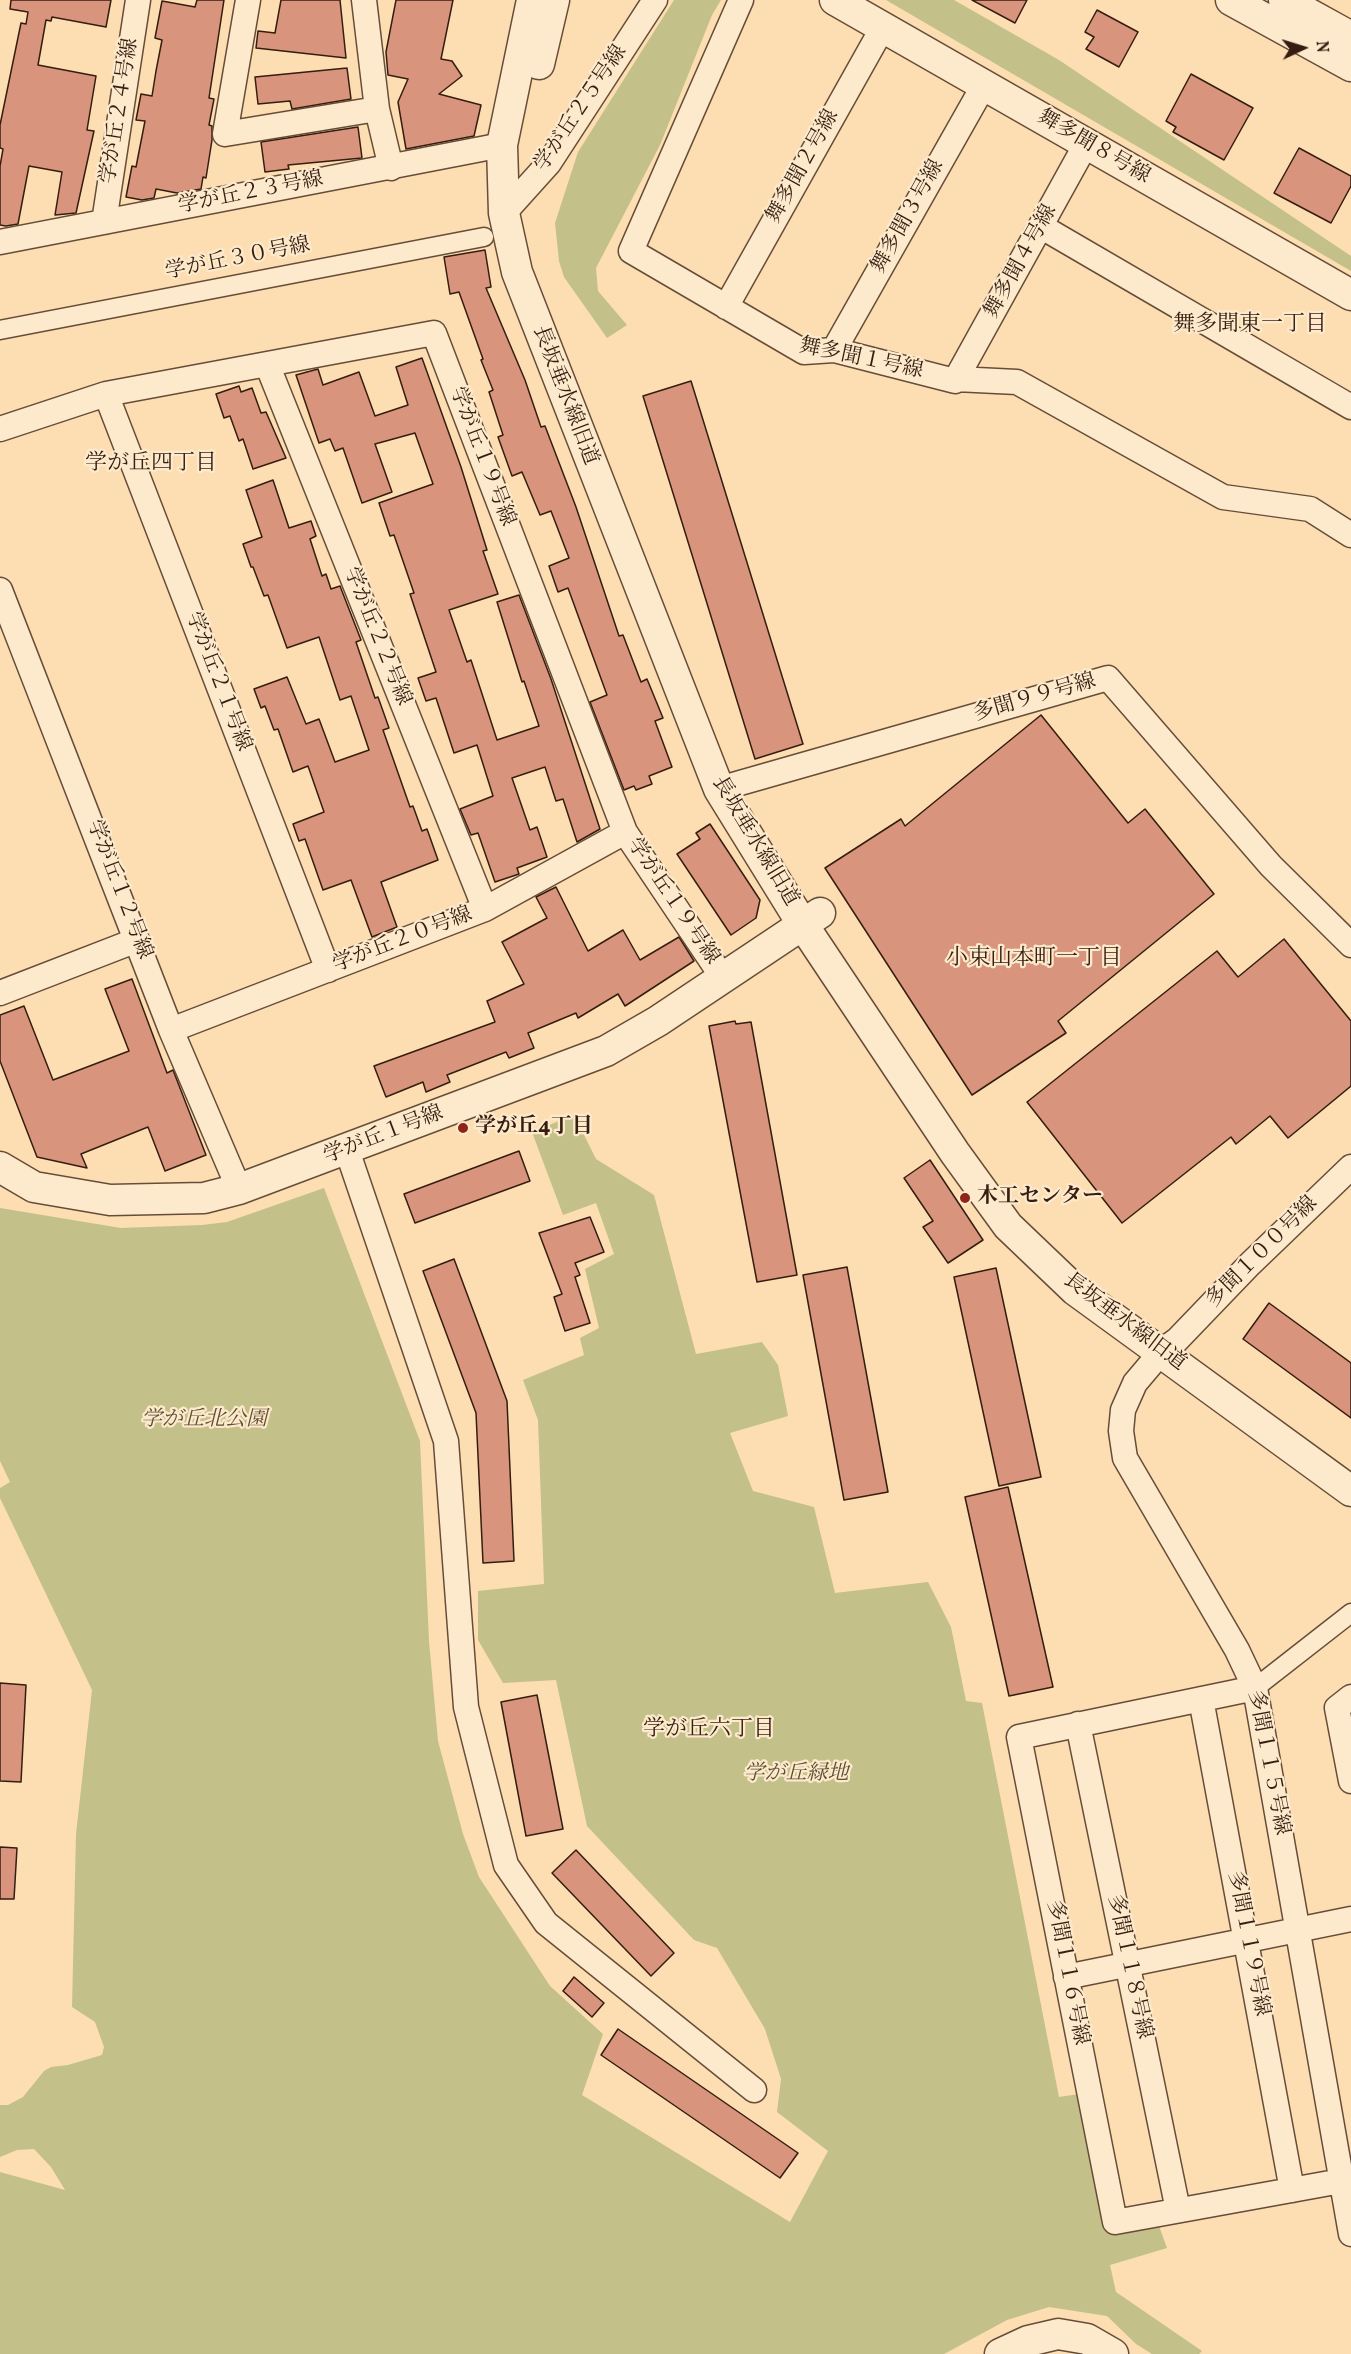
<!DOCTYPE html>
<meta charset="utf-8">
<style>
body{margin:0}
#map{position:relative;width:1351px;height:2354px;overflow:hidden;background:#fcdeb2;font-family:Vollkorn,serif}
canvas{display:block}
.north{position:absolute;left:1273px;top:18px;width:60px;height:60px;-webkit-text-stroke:4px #fdeacd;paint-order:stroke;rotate:86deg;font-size:16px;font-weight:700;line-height:24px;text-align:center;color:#351d10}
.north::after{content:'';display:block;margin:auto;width:21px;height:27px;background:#351d10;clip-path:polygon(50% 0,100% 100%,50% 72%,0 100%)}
</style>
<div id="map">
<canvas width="1351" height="2354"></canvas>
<div class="north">N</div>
</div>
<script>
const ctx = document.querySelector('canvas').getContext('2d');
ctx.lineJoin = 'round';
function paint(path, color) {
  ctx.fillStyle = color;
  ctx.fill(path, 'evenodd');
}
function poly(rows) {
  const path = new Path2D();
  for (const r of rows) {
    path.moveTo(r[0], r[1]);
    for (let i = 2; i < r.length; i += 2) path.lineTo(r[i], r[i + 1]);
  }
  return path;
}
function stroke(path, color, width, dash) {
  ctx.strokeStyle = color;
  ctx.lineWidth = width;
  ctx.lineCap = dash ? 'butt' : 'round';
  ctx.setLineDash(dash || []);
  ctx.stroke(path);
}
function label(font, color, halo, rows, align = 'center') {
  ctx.font = font + ' Vollkorn,"Noto Serif JP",serif';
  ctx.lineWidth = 4.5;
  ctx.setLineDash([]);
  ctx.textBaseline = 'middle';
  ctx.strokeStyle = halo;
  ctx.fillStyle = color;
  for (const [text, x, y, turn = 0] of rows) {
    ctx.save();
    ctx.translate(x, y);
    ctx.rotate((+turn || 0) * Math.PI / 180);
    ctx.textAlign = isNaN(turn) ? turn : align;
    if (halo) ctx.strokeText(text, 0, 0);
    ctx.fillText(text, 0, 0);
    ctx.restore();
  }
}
const green = poly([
 [674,0,721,0,712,15,660,145,596,268,598,291,627,325,607,338,564,277,559,261,555,223,578,152],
 [886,0,954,0,1059,60,1351,256,1351,271],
 [574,1115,596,1159,654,1195,696,1354,762,1342,778,1365,788,1416,730,1433,753,1491,814,1507,835,1593,928,1582,951,1627,966,1701,982,1703,1059,2097,1079,2094,1108,2233,1159,2226,1167,2248,1110,2265,1116,2292,1202,2351,1199,2354,1152,2354,1136,2344,1107,2316,1049,2307,1007,2320,944,2354,0,2354,0,2172,65,2190,51,2167,34,2149,17,2150,0,2157,0,2105,8,2105,23,2097,44,2071,51,2067,68,2065,102,2055,104,2047,95,2022,72,2007,76,1834,92,1690,0,1498,0,1488,10,1482,0,1461,0,1208,121,1228,202,1225,227,1222,324,1188,420,1441,429,1641,438,1741,463,1834,479,1877,550,1986,603,2034,582,2095,790,2222,828,2151,777,2112,781,2079,765,2029,717,1948,694,1940,587,1826,556,1680,503,1683,478,1640,478,1591,544,1584,538,1420,523,1380,584,1355,580,1338,599,1328,585,1269,614,1254,596,1203,563,1215,532,1132]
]);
const building = poly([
 [11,0,111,0,106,27,52,17,51,21,46,20,38,65,96,76,87,130,94,131,76,213,55,215,62,172,29,166,18,224,6,226,0,225,0,166,3,149,0,148,0,125,21,23,26,24,28,12,10,9,11,0],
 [197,0,224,0,209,98,214,99,209,125,212,126,212,140,206,178,203,177,201,189,177,193,156,189,154,198,142,200,126,197,132,166,136,167,145,121,136,120,141,94,152,96,156,71,162,40,155,38,162,1,195,7,197,0],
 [281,0,340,0,346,58,256,48,258,31,275,33,281,0],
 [396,0,453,0,441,59,452,61,462,76,439,94,481,105,474,136,406,149,398,102,408,79,388,75,386,52,396,0],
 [972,0,1027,0,1015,23,972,0],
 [1097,10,1138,32,1119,67,1086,49,1094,37,1085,32,1097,10],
 [347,68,351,99,292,109,290,101,258,104,255,77,347,68],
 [1191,74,1253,108,1224,160,1173,132,1176,127,1166,121,1191,74],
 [358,127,362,158,288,165,289,169,265,172,261,142,358,127],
 [1299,148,1351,176,1351,186,1331,223,1274,193,1299,148],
 [485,250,491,287,486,288,525,380,541,427,545,426,576,507,619,636,623,635,641,682,647,679,663,718,655,721,672,767,649,776,652,784,636,790,634,786,624,790,590,702,607,695,568,588,558,592,549,566,569,558,551,511,540,515,522,472,512,476,498,437,503,435,489,392,493,390,481,360,483,359,459,292,450,294,444,257,485,250],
 [422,358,461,467,487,550,483,551,498,594,449,610,467,662,471,660,497,740,539,726,524,681,522,682,497,602,519,595,551,679,600,829,577,842,563,799,556,801,545,767,512,778,530,830,537,827,547,857,517,868,519,874,495,882,478,833,471,835,460,809,493,796,477,745,454,753,436,698,426,701,418,678,436,672,410,594,414,593,394,535,390,536,379,503,433,484,415,433,375,444,392,492,362,503,343,448,335,451,330,439,319,443,296,375,318,369,323,385,359,372,375,416,408,405,396,367,422,358],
 [691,381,803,744,755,759,643,396,691,381],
 [239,386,241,392,252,388,261,413,266,412,286,458,253,469,243,439,239,441,230,416,224,418,216,394,239,386],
 [273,480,289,528,311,521,316,536,310,539,322,576,326,574,331,589,340,586,361,640,356,642,375,698,378,697,389,728,383,730,410,807,413,806,422,831,427,829,438,860,381,882,397,927,372,937,351,880,323,890,305,839,299,841,293,824,324,812,308,766,293,772,278,729,274,730,265,706,261,708,254,689,287,677,306,724,319,719,335,762,369,750,351,696,340,700,319,637,287,648,268,595,264,596,253,567,251,567,243,544,262,537,246,490,273,480],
 [1041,715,1128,823,1145,809,1214,894,1058,1021,1066,1033,972,1095,825,868,901,819,905,826,1041,715],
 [710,824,760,900,756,918,731,935,677,854,700,839,696,833,710,824],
 [556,887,588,951,623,930,640,960,679,937,694,961,625,1006,618,994,578,1018,576,1013,528,1033,534,1048,509,1058,506,1052,447,1075,450,1082,426,1092,423,1082,386,1097,374,1066,495,1022,487,1001,524,984,502,942,547,918,536,897,556,887],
 [1284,939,1351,1021,1351,1086,1288,1138,1270,1116,1236,1144,1231,1137,1122,1223,1027,1102,1217,951,1238,977,1284,939],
 [132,979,167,1073,173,1070,206,1155,165,1171,148,1127,81,1154,87,1168,37,1157,0,1061,0,1015,24,1006,53,1080,129,1051,105,989,132,979],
 [735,1021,736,1024,751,1022,797,1275,757,1282,709,1026,735,1021],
 [519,1151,530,1181,415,1223,404,1194,519,1151],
 [930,1160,983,1240,948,1263,923,1227,933,1221,904,1178,930,1160],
 [590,1217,604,1252,575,1263,580,1275,575,1277,590,1323,565,1331,554,1297,562,1294,539,1233,590,1217],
 [454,1259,507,1401,514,1561,483,1563,476,1413,423,1271,454,1259],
 [847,1267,888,1492,844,1500,803,1275,847,1267],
 [996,1268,1041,1477,999,1486,954,1277,996,1268],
 [1269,1303,1351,1363,1351,1418,1243,1339,1269,1303],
 [1008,1487,1053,1687,1009,1696,965,1497,1008,1487],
 [0,1683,26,1685,21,1782,0,1781,0,1683],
 [537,1695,563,1829,526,1836,501,1702,537,1695],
 [0,1847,17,1848,14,1899,0,1899,0,1847],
 [576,1850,674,1953,651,1976,552,1873,576,1850],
 [574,1977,604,2003,592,2017,563,1991,574,1977],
 [618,2029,798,2153,780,2178,601,2055,618,2029]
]);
const pedestrian = poly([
 [0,330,484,237],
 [1255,1688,1351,1613]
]);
const minor = poly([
 [248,0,225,134,377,109],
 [364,0,377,109,391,168],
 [741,0,631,251,804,352,834,350,955,381,956,379,1017,382,1223,497,1310,509,1351,535],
 [504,213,549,163,655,0],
 [104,222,138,0],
 [1042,227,1351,407],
 [0,242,502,145],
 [726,307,883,27],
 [834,350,984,85],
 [267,364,485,909],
 [956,379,1086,144],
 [106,394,328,970],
 [0,429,106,394,434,333,625,832,723,978],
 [0,590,171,1030,239,1189],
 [719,789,1108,678,1271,866,1351,945],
 [0,993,137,940],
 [171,1030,485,909,625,832],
 [347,1150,446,1441,466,1707,506,1865,546,1923,754,2090],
 [1351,1167,1250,1264,1177,1340,1162,1351,1135,1383,1123,1410,1121,1431,1125,1458,1237,1650,1255,1688,1351,2234],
 [1255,1688,1019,1737,1115,2222,1341,2181],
 [1351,1697,1337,1708,1351,1781],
 [1201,1699,1292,2190],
 [1078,1724,1178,2210],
 [1066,1977,1351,1919]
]);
const tertiary = poly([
 [532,0,502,145,504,213,517,272,719,789,803,925,955,1153,1008,1226,1075,1290,1351,1491],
 [835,0,1351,295],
 [1231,0,1351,66],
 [1284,0,1351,37],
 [539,64,554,0],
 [0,1167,34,1187,110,1200,204,1198,239,1189,606,1051,658,1021,820,913],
 [1000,2354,1028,2341,1058,2334,1087,2339,1113,2354]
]);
const markers = [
 [463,1128,6,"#8f2418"],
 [965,1198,6,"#8f2418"]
];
const streetNames = [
 ["学が丘２５号線",582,109,-56],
 ["学が丘２４号線",121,111,-81],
 ["舞多聞８号線",1093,148,30],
 ["舞多聞２号線",804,167,-61],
 ["学が丘２３号線",251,194,-11],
 ["舞多聞３号線",909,217,-61],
 ["学が丘３０号線",238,260,-11],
 ["舞多聞４号線",1022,262,-61],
 ["舞多聞１号線",861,360,12],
 ["長坂垂水線旧道",564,396,69],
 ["学が丘１９号線",481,457,69],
 ["学が丘２２号線",376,637,68],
 ["学が丘２１号線",217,682,69],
 ["多聞９９号線",1035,699,-16],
 ["長坂垂水線旧道",754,842,59],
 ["学が丘１２号線",118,890,69],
 ["学が丘１９号線",672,902,56],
 ["学が丘２０号線",403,941,-21],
 ["学が丘１号線",384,1136,-21],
 ["多聞１００号線",1263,1253,-45],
 ["長坂垂水線旧道",1124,1323,37],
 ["多聞１１５号線",1267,1763,79],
 ["多聞１１９号線",1247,1944,79],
 ["多聞１１８号線",1128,1967,78],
 ["多聞１１６号線",1066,1973,79]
];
const poiNames = [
 ["学が丘4丁目",475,1128],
 ["木工センター",977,1198]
];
const parkNames = [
 ["学が丘北公園",204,1421],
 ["学が丘緑地",796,1775]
];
const neighbourhoodNames = [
 ["舞多聞東一丁目",1250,326],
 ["学が丘四丁目",151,465],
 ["小束山本町一丁目",1034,960],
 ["学が丘六丁目",709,1731]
];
paint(green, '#c3c089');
paint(building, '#d8947c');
stroke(building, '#351d10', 1.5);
stroke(pedestrian, '#674d38', 21);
stroke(minor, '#674d38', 27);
stroke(tertiary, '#674d38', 33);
stroke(pedestrian, '#fdeacd', 18);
stroke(minor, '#fdeacd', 24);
stroke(tertiary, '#fdeacd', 30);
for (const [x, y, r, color] of markers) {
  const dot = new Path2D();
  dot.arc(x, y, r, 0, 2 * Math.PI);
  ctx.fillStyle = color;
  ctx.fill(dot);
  stroke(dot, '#fdeacd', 2);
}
label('21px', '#351d10', '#fdeacd', streetNames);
label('bold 21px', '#351d10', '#fdeacd', poiNames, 'left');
label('italic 21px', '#604e34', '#fdeacd', parkNames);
label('22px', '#351d10', '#fdeacd', neighbourhoodNames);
</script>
